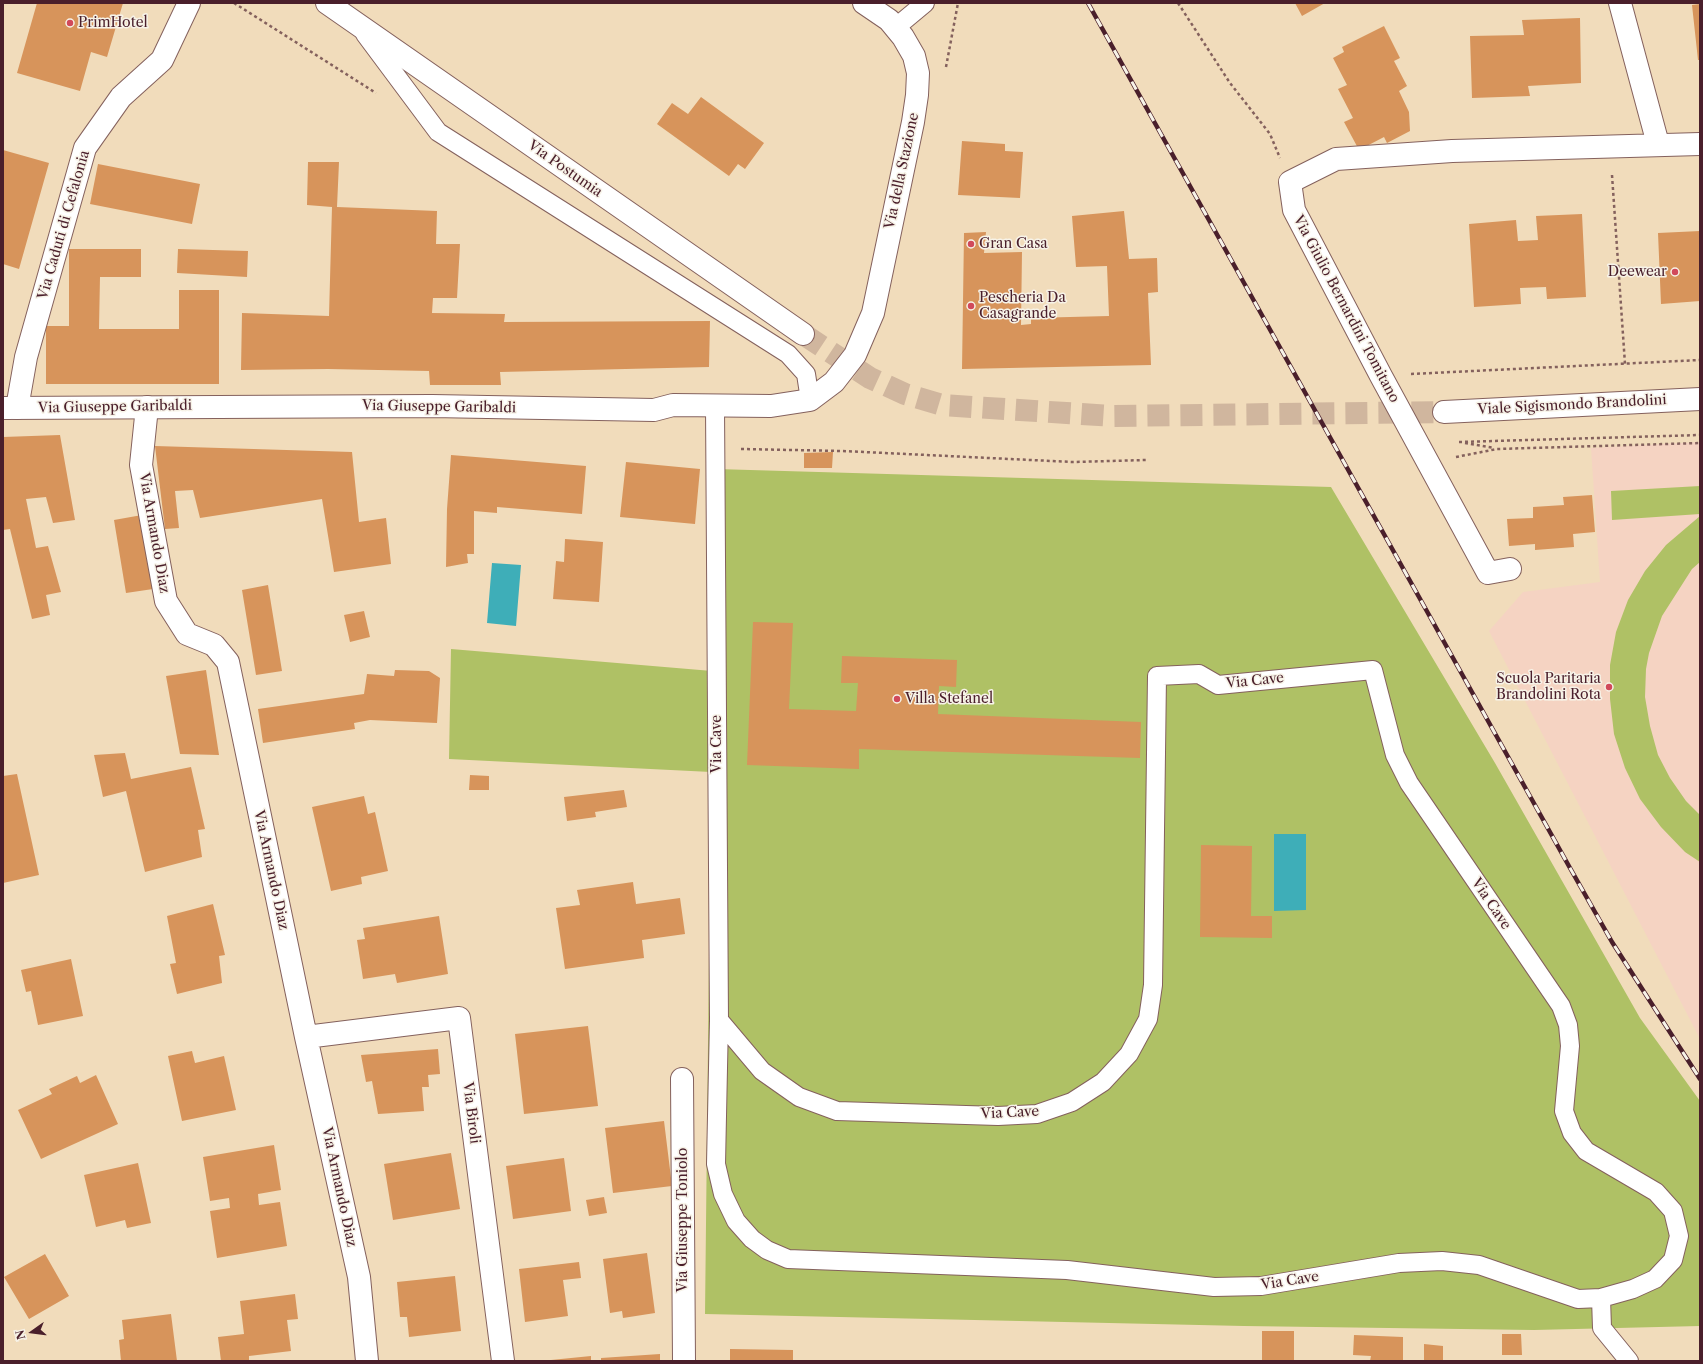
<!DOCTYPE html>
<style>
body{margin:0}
#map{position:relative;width:1703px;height:1364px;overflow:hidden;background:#f1dcbb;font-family:"Libre Caslon Text",serif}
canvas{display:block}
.frame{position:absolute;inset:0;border:4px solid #4a1f2b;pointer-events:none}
.north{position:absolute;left:12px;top:1312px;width:40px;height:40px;-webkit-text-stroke:3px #f7f3e8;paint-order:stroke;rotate:256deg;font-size:11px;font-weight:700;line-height:16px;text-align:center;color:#4a1f2b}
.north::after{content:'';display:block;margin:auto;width:14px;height:18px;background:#4a1f2b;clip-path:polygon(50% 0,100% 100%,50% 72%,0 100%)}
</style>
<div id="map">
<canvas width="1703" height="1364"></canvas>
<div class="frame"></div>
<div class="north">N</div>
</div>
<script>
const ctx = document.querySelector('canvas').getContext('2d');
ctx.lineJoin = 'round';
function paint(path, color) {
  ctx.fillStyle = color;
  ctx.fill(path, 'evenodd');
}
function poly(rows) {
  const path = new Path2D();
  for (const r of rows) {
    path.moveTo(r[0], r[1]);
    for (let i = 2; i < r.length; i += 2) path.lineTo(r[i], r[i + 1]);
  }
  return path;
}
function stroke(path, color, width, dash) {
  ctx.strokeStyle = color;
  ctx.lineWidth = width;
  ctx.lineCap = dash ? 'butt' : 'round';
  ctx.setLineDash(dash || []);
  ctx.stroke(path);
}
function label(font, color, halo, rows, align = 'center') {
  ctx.font = font + ' "Libre Caslon Text",serif';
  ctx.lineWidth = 3;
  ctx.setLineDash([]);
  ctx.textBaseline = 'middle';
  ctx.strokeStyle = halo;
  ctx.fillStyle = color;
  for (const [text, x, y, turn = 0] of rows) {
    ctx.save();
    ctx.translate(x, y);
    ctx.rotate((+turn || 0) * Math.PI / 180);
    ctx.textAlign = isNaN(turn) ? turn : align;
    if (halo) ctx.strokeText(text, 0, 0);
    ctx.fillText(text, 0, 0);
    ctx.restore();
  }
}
const built = poly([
 [1700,442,1700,1039,1489,631,1523,592,1600,582,1591,448]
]);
const green = poly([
 [716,469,1331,487,1495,763,1640,1018,1700,1101,1700,1326,1534,1330,1244,1326,705,1314,711,772,449,759,451,649,712,671],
 [1700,486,1700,514,1612,520,1611,491],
 [1700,516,1700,562,1692,569,1662,616,1649,653,1646,669,1645,697,1650,726,1658,755,1670,778,1686,801,1700,815,1700,862,1685,852,1661,827,1640,799,1625,768,1614,734,1610,699,1610,665,1616,632,1628,600,1645,571,1666,545]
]);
const water = poly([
 [492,563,521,565,516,626,487,623],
 [1274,834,1306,834,1306,910,1274,911]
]);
const building = poly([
 [37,3,123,3,107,57,91,52,80,91,17,73],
 [1295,3,1325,3,1302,16],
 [1700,4,1700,60,1698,60,1692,5],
 [1580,18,1581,83,1528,86,1530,96,1472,98,1470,36,1524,35,1522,20],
 [1384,26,1400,58,1394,61,1407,86,1399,91,1409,112,1410,131,1387,143,1384,137,1359,150,1344,122,1353,118,1338,89,1347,85,1333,58,1344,52,1342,47],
 [701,97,764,143,745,169,738,164,729,176,657,124,672,103,688,114],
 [962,141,1005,144,1005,151,1023,152,1020,198,958,195],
 [3,150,49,163,19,269,3,264],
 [308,162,339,162,337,207,437,211,436,244,460,244,457,298,433,298,432,313,505,314,504,322,710,321,709,367,500,372,501,385,430,385,429,371,328,369,241,370,242,313,329,316,332,207,307,205],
 [98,164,200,184,192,224,90,204],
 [1124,211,1129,259,1157,258,1158,292,1148,293,1151,365,962,369,964,233,986,232,984,253,1022,252,1021,325,1031,324,1031,318,1109,316,1107,266,1076,267,1072,216],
 [1582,214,1586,297,1547,299,1546,287,1520,288,1521,304,1474,307,1469,224,1516,220,1518,241,1538,240,1536,216],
 [1700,231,1700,301,1661,304,1658,233],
 [69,249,141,249,141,277,100,277,99,329,179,329,179,290,219,290,219,384,46,384,46,326,69,326],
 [178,249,248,251,247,277,177,273],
 [60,435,75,520,53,523,46,497,26,499,36,548,48,546,61,592,46,595,50,615,32,619,10,529,3,530,3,437],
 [155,446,352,452,359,522,386,518,391,564,334,572,322,499,200,518,193,490,175,491,179,528,165,529],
 [833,452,832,468,804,468,804,453],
 [451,455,586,466,582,514,497,507,497,513,474,511,474,554,467,554,468,563,446,567,447,509],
 [626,462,700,469,695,524,620,517],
 [1592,495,1595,532,1573,534,1574,547,1535,550,1535,544,1509,546,1507,519,1533,518,1533,507,1564,505,1563,497],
 [142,515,153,589,126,593,114,520],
 [565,539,603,542,599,602,553,599,556,561,564,562],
 [268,585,282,671,256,675,242,590],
 [364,611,370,637,350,642,344,615],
 [753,622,793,623,789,709,856,711,858,683,841,683,842,656,957,660,956,687,939,686,938,714,1141,722,1140,758,859,749,859,769,747,765],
 [206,670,219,755,180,754,166,676],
 [395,670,429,671,440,678,437,723,370,720,354,723,355,729,263,743,258,709,364,694,367,674,394,676],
 [125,753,131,779,191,767,205,829,198,830,202,857,145,872,126,791,103,797,94,755],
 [17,774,39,875,3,883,3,776],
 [470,775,489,776,489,790,469,790],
 [624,790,627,807,595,812,596,817,567,821,564,797],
 [364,796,368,814,375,812,388,871,361,877,362,884,331,891,312,807],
 [1201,845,1252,846,1251,916,1272,916,1272,938,1200,937],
 [633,882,636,904,680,898,685,934,642,940,644,958,565,969,556,908,580,905,577,890],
 [213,904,225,955,219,956,222,983,177,994,170,964,176,963,167,916],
 [439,916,448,974,397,983,395,974,363,979,357,940,365,939,363,928],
 [71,959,83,1016,38,1025,31,991,26,992,21,970],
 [588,1026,598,1106,524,1114,515,1034],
 [438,1049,440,1074,428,1075,429,1087,422,1087,424,1111,378,1114,372,1081,366,1082,361,1055],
 [192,1051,195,1063,224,1056,236,1110,182,1121,168,1056],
 [96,1075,118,1124,41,1159,18,1110,52,1094,49,1089,77,1076,80,1083],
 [664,1121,672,1186,613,1193,605,1128],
 [274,1145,281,1190,258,1194,259,1205,280,1202,287,1246,217,1258,210,1211,230,1208,229,1198,210,1201,203,1157],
 [451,1153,460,1209,393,1220,384,1164],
 [564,1158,571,1211,513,1219,506,1166],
 [138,1163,151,1223,127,1228,125,1220,96,1227,84,1175],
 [604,1197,607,1213,589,1216,586,1200],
 [647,1253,655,1313,623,1318,622,1311,610,1313,603,1259],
 [45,1254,69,1296,29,1319,4,1277],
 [579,1262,581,1278,563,1280,568,1316,525,1322,519,1269],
 [455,1276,461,1331,409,1337,407,1317,400,1317,397,1282],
 [295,1294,298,1319,287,1320,291,1351,249,1356,249,1361,221,1361,218,1337,244,1334,240,1301],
 [171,1314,177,1361,121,1361,119,1340,124,1339,122,1320],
 [1262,1331,1294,1331,1294,1361,1262,1360],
 [1502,1334,1521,1334,1522,1355,1502,1355],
 [1354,1335,1403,1337,1403,1361,1370,1361,1371,1356,1353,1355],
 [1424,1344,1443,1346,1443,1361,1424,1361],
 [730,1349,793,1350,793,1361,730,1361],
 [660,1354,660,1361,601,1361,601,1358],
 [591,1356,591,1361,551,1361,551,1360]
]);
const secondaryTunnel = poly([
 [803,334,870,378,905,394,942,405,1113,416,1444,412]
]);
const path = poly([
 [234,3,376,93],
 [1178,3,1230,83,1270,134,1280,158],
 [946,67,958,3],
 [1612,175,1625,364],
 [1411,374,1700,360],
 [1459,442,1700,435],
 [1465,443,1494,448],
 [741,449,843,451,1073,462,1146,460],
 [1456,457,1497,449,1700,443]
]);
const service = poly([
 [895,28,925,3],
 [365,34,438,132,788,354,806,374,810,400],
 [715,406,719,1020],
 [1601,1298,1578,1299,1479,1265,1442,1261,1399,1263,1261,1286,1214,1287,1067,1270,788,1259,767,1250,752,1239,736,1221,723,1194,716,1164,719,1020,762,1071,799,1097,837,1111,998,1116,1037,1114,1072,1102,1103,1082,1129,1054,1148,1019,1153,985,1157,676,1199,674,1218,685,1373,670,1395,755,1409,783,1561,1006,1568,1025,1570,1046,1564,1111,1572,1133,1586,1151,1656,1192,1673,1211,1679,1236,1673,1260,1655,1279,1633,1289,1601,1298,1602,1328,1629,1361]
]);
const minor = poly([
 [1620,3,1658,144],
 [147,407,141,465,166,601,187,634,214,645,228,662,306,1037,359,1277,367,1361],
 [17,408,26,357,85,148,121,97,162,60,189,3],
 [1510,569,1488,573,1381,376,1294,210,1290,182,1336,159,1452,151,1700,144],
 [306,1037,459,1018,503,1361],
 [682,1079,684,1361]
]);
const tertiary = poly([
 [3,408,432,406,654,410,673,405,771,406,810,400,834,382,855,355,873,313,913,122,917,95,918,73,914,56,903,37,889,20,864,3]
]);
const secondary = poly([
 [327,3,803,334],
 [1444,412,1700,399]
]);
const rail = poly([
 [1088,3,1570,868,1612,942,1700,1079]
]);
const markers = [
 [70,23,4,"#d1495b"],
 [971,244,4,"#d1495b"],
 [1675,272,4,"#d1495b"],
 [971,306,4,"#d1495b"],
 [1609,687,4,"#d1495b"],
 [897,699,4,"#d1495b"]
];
const poiNames = [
 ["PrimHotel",78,23],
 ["Gran Casa",979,244],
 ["Deewear",1667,272,"right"],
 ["Pescheria Da",979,298],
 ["Casagrande",979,314],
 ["Scuola Paritaria",1601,679,"right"],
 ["Brandolini Rota",1601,695,"right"],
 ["Villa Stefanel",905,699]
];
const streetNames = [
 ["Via Postumia",565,169,35],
 ["Via della Stazione",902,171,-78],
 ["Via Caduti di Cefalonia",64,225,-74],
 ["Via Giulio Bernardini Tomitano",1346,309,62],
 ["Viale Sigismondo Brandolini",1572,405,-3],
 ["Via Giuseppe Garibaldi",115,407,-1],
 ["Via Giuseppe Garibaldi",439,407,1],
 ["Via Armando Diaz",154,533,80],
 ["Via Cave",1255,681,-6],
 ["Via Cave",717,744,-90],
 ["Via Armando Diaz",271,870,78],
 ["Via Cave",1491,904,56],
 ["Via Biroli",471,1113,83],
 ["Via Cave",1010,1113,-3],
 ["Via Armando Diaz",339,1187,78],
 ["Via Giuseppe Toniolo",683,1220,-90],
 ["Via Cave",1290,1281,-9]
];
paint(built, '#f5d3c2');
paint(green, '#afc165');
paint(water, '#3eaeb8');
paint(building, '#d7945b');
stroke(secondaryTunnel, '#d0b69e', 22, [22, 11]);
stroke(service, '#84615d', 20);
stroke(minor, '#84615d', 24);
stroke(tertiary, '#84615d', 24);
stroke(secondary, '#84615d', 24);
stroke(path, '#84615d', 2.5, [3, 3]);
stroke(service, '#fff', 18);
stroke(minor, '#fff', 22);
stroke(tertiary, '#fff', 22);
stroke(secondary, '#fff', 22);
stroke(rail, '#4a1f2b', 4.5);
stroke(rail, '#f7f3e8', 3, [9]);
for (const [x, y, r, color] of markers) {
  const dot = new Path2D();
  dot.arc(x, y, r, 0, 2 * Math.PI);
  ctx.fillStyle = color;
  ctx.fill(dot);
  stroke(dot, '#f7f3e8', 1.5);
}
label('14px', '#4a1f2b', '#f7f3e8', poiNames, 'left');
label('14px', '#4a1f2b', '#f7f3e8', streetNames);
</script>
